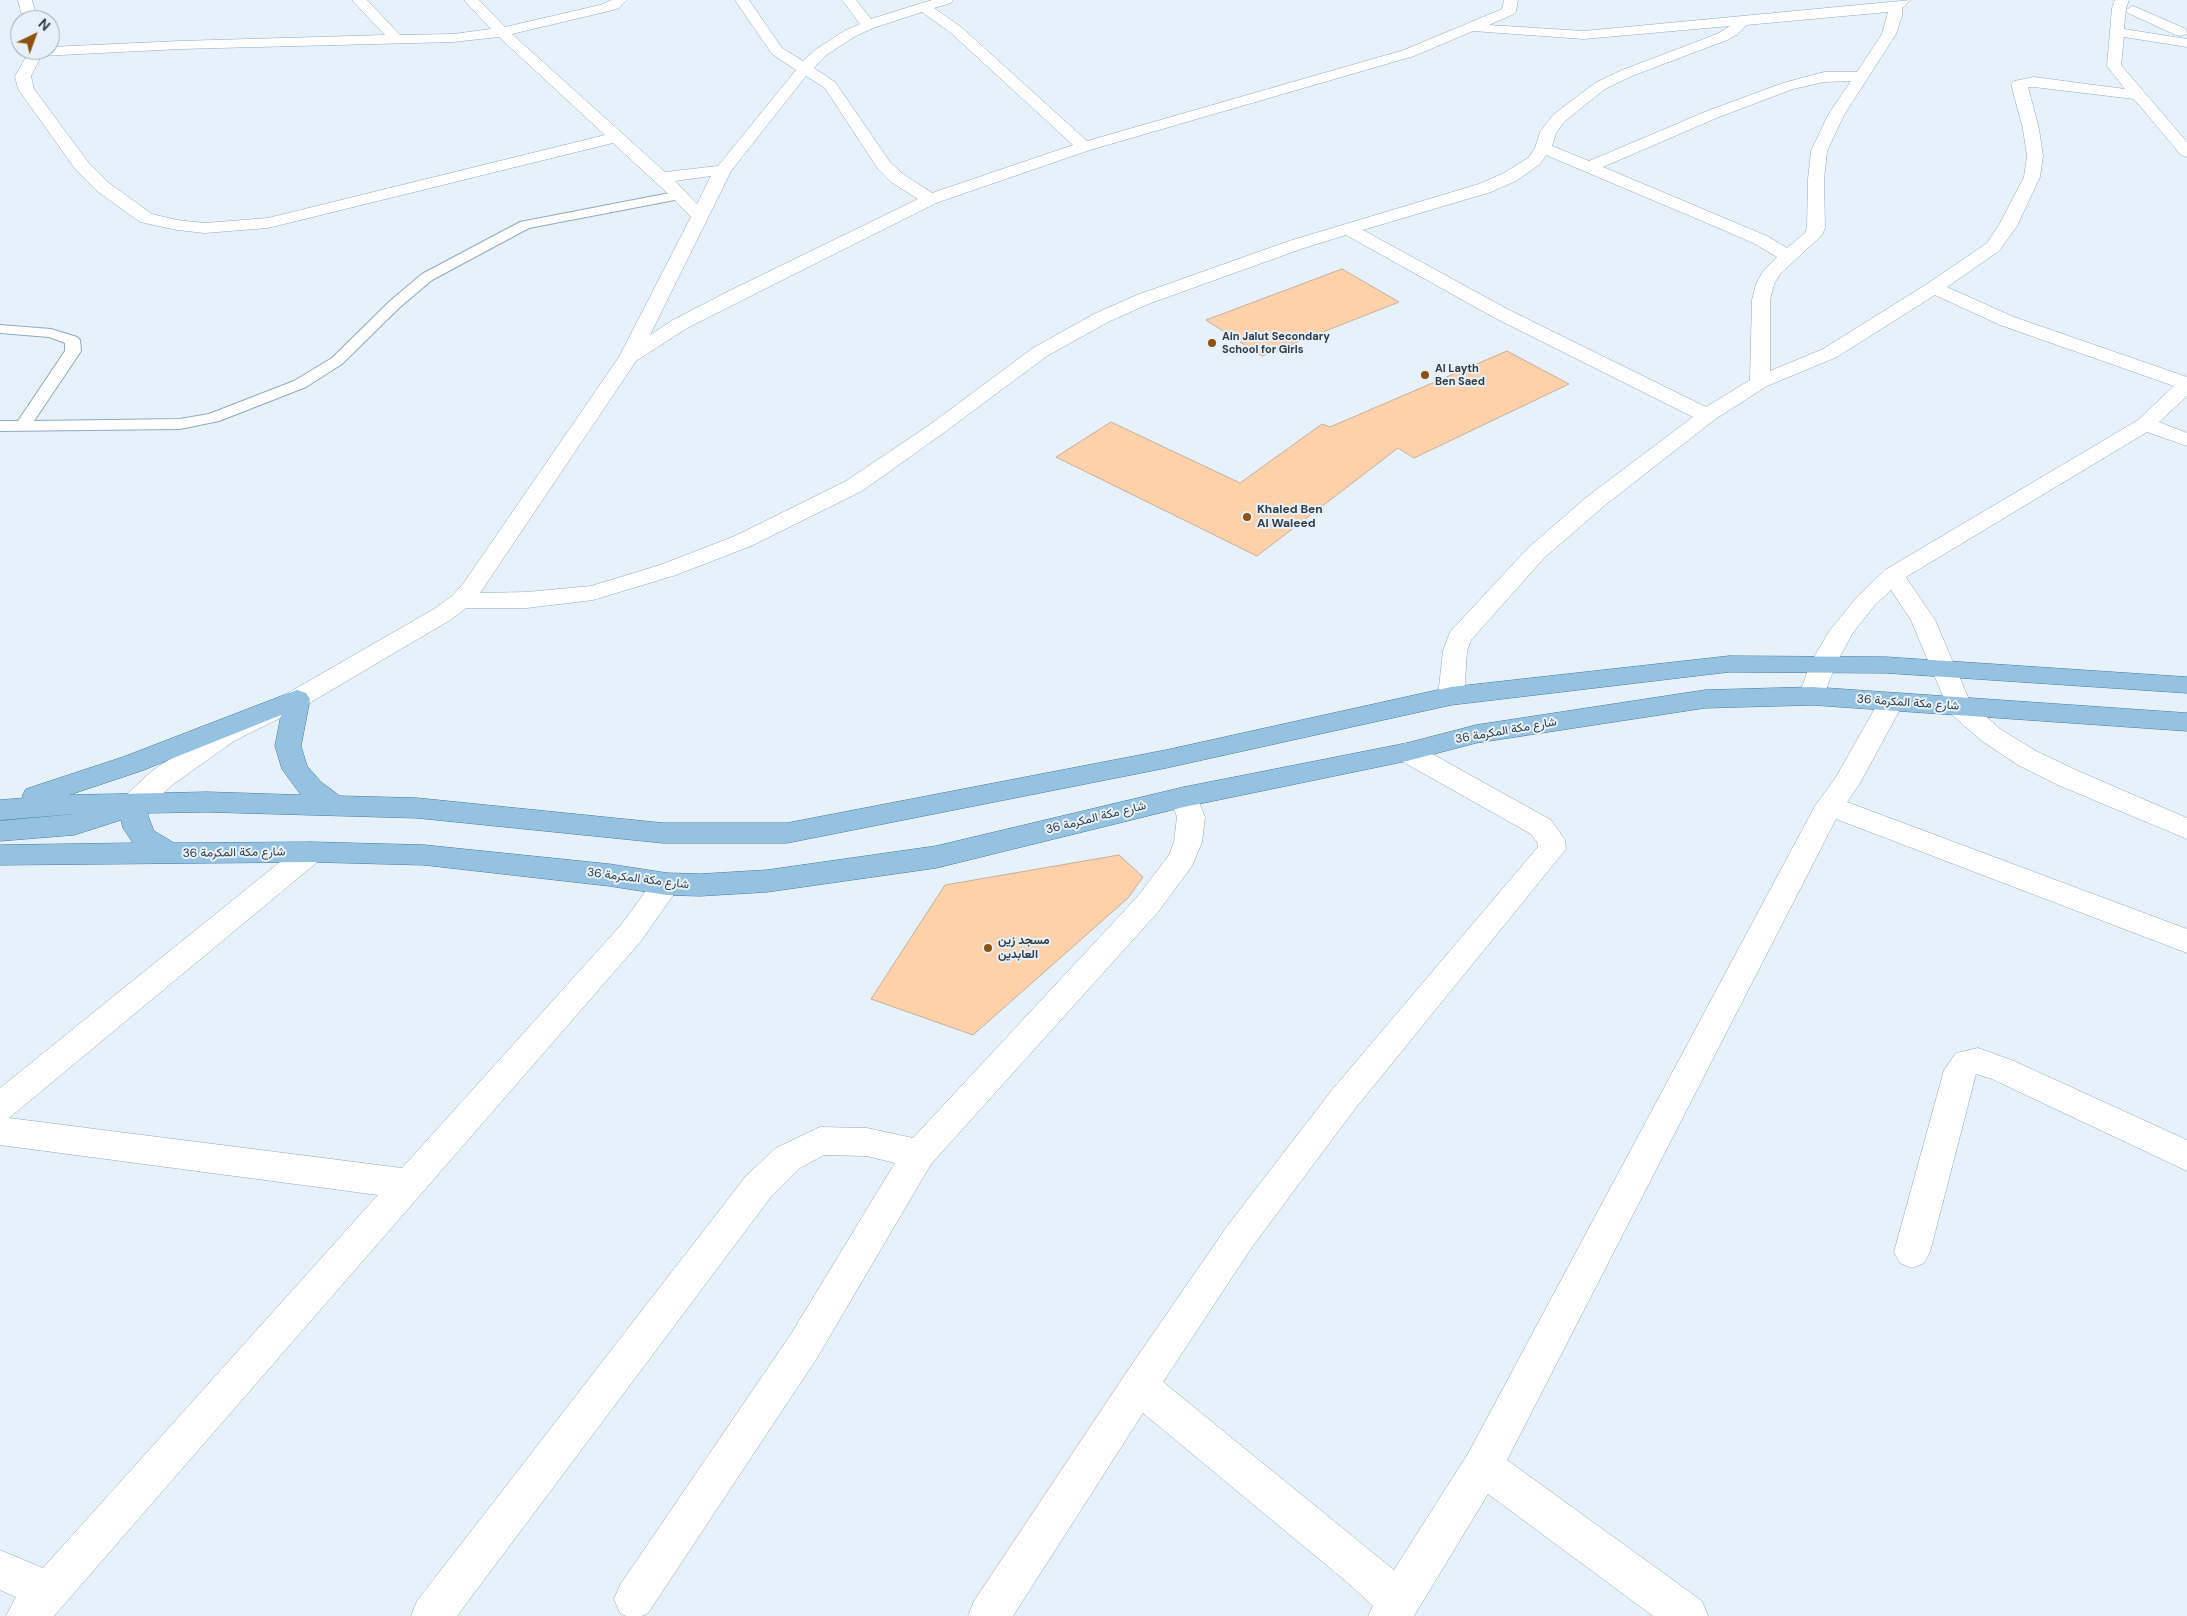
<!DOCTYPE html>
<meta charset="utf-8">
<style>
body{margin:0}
#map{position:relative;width:2187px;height:1616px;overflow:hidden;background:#e6f1fa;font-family:"DM Sans",sans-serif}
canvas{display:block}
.north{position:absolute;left:10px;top:10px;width:50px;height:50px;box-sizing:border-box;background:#e6f1fa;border:1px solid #9ea9b2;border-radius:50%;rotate:42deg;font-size:14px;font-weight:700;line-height:20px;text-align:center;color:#313c45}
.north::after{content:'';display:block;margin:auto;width:18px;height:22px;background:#8d520e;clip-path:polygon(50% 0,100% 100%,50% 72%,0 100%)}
</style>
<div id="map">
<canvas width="2187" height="1616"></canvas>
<div class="north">N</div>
</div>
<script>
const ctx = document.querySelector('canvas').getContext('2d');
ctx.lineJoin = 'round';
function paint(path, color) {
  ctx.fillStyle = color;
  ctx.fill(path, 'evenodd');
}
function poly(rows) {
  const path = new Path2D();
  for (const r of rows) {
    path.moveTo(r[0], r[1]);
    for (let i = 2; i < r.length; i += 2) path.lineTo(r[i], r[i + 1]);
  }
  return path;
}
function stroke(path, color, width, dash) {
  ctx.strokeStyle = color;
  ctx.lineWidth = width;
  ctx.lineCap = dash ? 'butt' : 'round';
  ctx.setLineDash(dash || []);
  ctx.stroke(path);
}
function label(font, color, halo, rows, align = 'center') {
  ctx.font = font + ' "DM Sans",Vazirmatn,sans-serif';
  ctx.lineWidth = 4;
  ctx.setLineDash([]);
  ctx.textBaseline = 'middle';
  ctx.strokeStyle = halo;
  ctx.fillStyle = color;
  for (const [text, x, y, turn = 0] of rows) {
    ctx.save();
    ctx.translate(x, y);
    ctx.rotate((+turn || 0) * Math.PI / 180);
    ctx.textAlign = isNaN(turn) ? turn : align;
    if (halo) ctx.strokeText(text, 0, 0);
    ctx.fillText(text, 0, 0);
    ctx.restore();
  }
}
const building = poly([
 [1342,269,1399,302,1262,356,1206,320,1342,269],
 [1507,351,1569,384,1414,458,1398,448,1257,556,1056,457,1111,422,1240,483,1322,424,1330,427,1507,351],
 [1119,855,1143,877,1128,898,973,1035,871,999,945,885,1119,855]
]);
const lane = poly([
 [680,191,687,195,685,198,529,228,432,280,400,307,342,364,306,387,219,421,180,429,0,431,0,421,18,421,65,351,65,343,49,337,0,333,0,325,51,329,77,337,80,340,81,351,34,421,180,419,209,414,294,381,332,358,390,301,422,274,520,222,680,191]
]);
const street = poly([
 [18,0,32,0,37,20,23,20,18,0],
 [352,0,367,0,400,35,453,34,491,29,464,0,479,0,505,27,600,5,612,0,627,0,619,8,609,11,512,34,665,172,718,166,796,70,772,54,735,0,749,0,782,48,803,61,815,50,844,31,860,24,842,0,856,0,871,19,932,0,953,0,951,3,934,8,961,27,1087,141,1404,50,1502,9,1504,0,1518,0,1516,11,1514,14,1489,25,1584,31,1911,0,1902,8,1902,16,1896,34,1844,115,1827,151,1824,179,1825,228,1822,235,1780,274,1774,284,1770,300,1770,371,1823,349,1927,284,1987,243,1999,225,2024,177,2027,156,2023,129,2011,84,2014,81,2034,77,2125,89,2107,66,2112,8,2115,0,2129,0,2126,8,2124,29,2187,39,2187,47,2124,37,2121,65,2187,142,2187,157,2181,155,2134,99,2034,87,2028,87,2039,129,2043,156,2040,177,2017,226,1999,251,1947,287,2014,317,2187,377,2187,396,2159,422,2187,433,2187,446,2147,432,1901,580,1874,606,1852,634,1836,664,1821,702,1812,705,1803,702,1799,696,1810,664,1830,630,1858,596,1885,570,2138,420,2174,386,2000,325,1935,295,1837,357,1767,386,1714,420,1604,506,1544,558,1471,640,1467,651,1464,696,1460,702,1451,705,1442,702,1438,696,1443,651,1450,632,1528,548,1588,496,1693,417,1495,318,1346,235,1301,249,1151,303,1108,322,1047,356,942,434,862,491,751,546,676,575,593,600,527,608,466,608,452,619,306,705,234,741,172,785,145,810,135,813,125,810,121,803,125,796,152,771,216,729,288,693,434,609,452,596,463,584,619,357,691,217,674,199,613,143,268,228,205,233,177,230,140,222,97,191,76,170,18,89,15,76,30,50,50,50,50,47,180,41,385,35,352,0],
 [922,12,951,33,1073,145,932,193,903,174,890,162,835,82,814,68,825,56,854,37,873,28,922,12],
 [1888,12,1882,34,1857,72,1824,72,1783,83,1707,111,1589,161,1552,146,1556,133,1565,121,1605,89,1632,76,1727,40,1738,34,1746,25,1888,12],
 [1730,26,1717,34,1622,70,1595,83,1553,115,1540,132,1535,148,1528,158,1504,173,1479,184,1289,241,1137,295,1094,314,1033,348,928,426,846,481,735,536,660,565,591,586,527,592,480,593,636,361,687,328,936,203,1090,150,1414,56,1473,31,1584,39,1730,26],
 [499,37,605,135,268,218,205,223,177,220,152,214,109,183,88,162,34,89,31,76,41,56,180,49,453,42,499,37],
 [806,76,825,88,878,169,891,182,918,199,729,291,673,320,650,335,731,171,806,76],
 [1851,81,1828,115,1811,151,1808,179,1807,228,1805,233,1787,248,1767,236,1603,167,1719,117,1793,89,1824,82,1851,81],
 [1546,155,1721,229,1755,244,1777,257,1763,271,1756,284,1752,300,1750,380,1706,407,1509,310,1363,230,1491,192,1516,181,1540,164,1546,155],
 [711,176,697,204,675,181,711,176],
 [2133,6,2186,29,2187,34,2181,36,2176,35,2128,13,2126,10,2133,6],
 [1891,693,1900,696,1904,702,1860,783,1847,802,2187,929,2187,953,1836,819,1507,1460,1702,1601,1708,1616,1653,1616,1488,1494,1414,1616,1368,1616,1373,1606,1348,1583,1143,1413,1013,1616,968,1616,974,1601,1126,1373,1228,1225,1332,1090,1538,847,1537,842,1531,834,1398,759,1394,752,1398,745,1407,743,1416,745,1551,820,1565,840,1566,849,1354,1110,1252,1247,1163,1382,1394,1570,1469,1452,1815,806,1836,777,1882,696,1891,693],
 [1184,787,1194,790,1205,817,1202,842,1192,866,1158,912,931,1164,817,1358,648,1613,642,1616,626,1616,620,1613,614,1599,620,1585,791,1334,895,1163,867,1156,824,1155,800,1168,770,1198,457,1616,411,1616,417,1601,746,1176,776,1148,820,1127,867,1128,913,1138,1138,896,1169,855,1174,842,1177,817,1170,797,1174,790,1184,787],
 [311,842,321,845,325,852,321,859,9,1118,402,1168,621,925,657,876,667,873,677,876,681,884,641,941,54,1616,6,1616,16,1597,0,1590,0,1550,43,1568,378,1195,0,1145,0,1088,301,845,311,842],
 [1978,1048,2014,1061,2187,1140,2187,1171,1992,1079,1976,1074,1930,1252,1924,1263,1912,1268,1900,1263,1894,1252,1944,1070,1956,1053,1978,1048]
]);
const secondary = poly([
 [1893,568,1901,570,1935,620,1970,702,2000,729,2036,751,2078,771,2187,818,2187,839,2058,785,2018,765,1982,741,1950,713,1911,620,1881,575,1885,570,1893,568]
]);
const primary = poly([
 [1729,656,1886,657,2187,677,2187,693,1886,673,1729,672,1451,705,1166,768,787,843,663,843,417,818,207,812,148,813,148,816,154,831,174,843,311,842,424,845,609,864,667,873,700,874,767,870,936,846,1184,787,1407,743,1476,725,1705,690,1812,687,2187,713,2187,731,1812,705,1705,708,1476,743,1407,761,1184,807,936,868,767,892,700,896,667,895,609,886,424,865,311,862,0,865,0,845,133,843,123,828,121,820,74,835,0,841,0,821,75,814,0,820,0,800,24,798,22,796,26,789,123,757,297,690,306,693,310,699,301,746,307,766,321,782,340,796,417,798,663,823,787,823,1166,750,1451,687,1729,656],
 [281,715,275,746,282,769,301,795,207,792,69,795,141,771,281,715]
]);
const markers = [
 [1212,343,5,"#8d520e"],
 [1425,375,5,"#8d520e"],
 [1247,517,5,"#8d520e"],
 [988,948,5,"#8d520e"]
];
const farPoinames = [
 ["Ain Jalut Secondary",1222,337],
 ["School for Girls",1222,350],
 ["Al Layth",1435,369],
 ["Ben Saed",1435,382]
];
const poiNames = [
 ["Khaled Ben",1257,510],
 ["Al Waleed",1257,524],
 ["مسجد زين",998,941],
 ["العابدين",998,955]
];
const streetNames = [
 ["شارع مكة المكرمة 36",1908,703,4],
 ["شارع مكة المكرمة 36",1506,731,-10],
 ["شارع مكة المكرمة 36",1096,818,-14],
 ["شارع مكة المكرمة 36",234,853,-1],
 ["شارع مكة المكرمة 36",638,879,7]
];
paint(building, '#fed1aa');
stroke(building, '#c8ae99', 1);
stroke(lane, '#8faabf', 2);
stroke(street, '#8faabf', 1);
stroke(secondary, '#8faabf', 1);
stroke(primary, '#44799d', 1);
paint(lane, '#fff');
paint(street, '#fff');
paint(secondary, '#fff');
paint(primary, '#95c2e1');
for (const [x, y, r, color] of markers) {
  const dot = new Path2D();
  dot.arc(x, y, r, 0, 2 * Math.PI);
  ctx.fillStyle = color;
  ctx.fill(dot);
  stroke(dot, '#e6f1fa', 2);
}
label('bold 11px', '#313c45', '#e6f1fa', farPoinames, 'left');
label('bold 12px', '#313c45', '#e6f1fa', poiNames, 'left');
label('12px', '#313c45', '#e6f1fa', streetNames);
</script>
